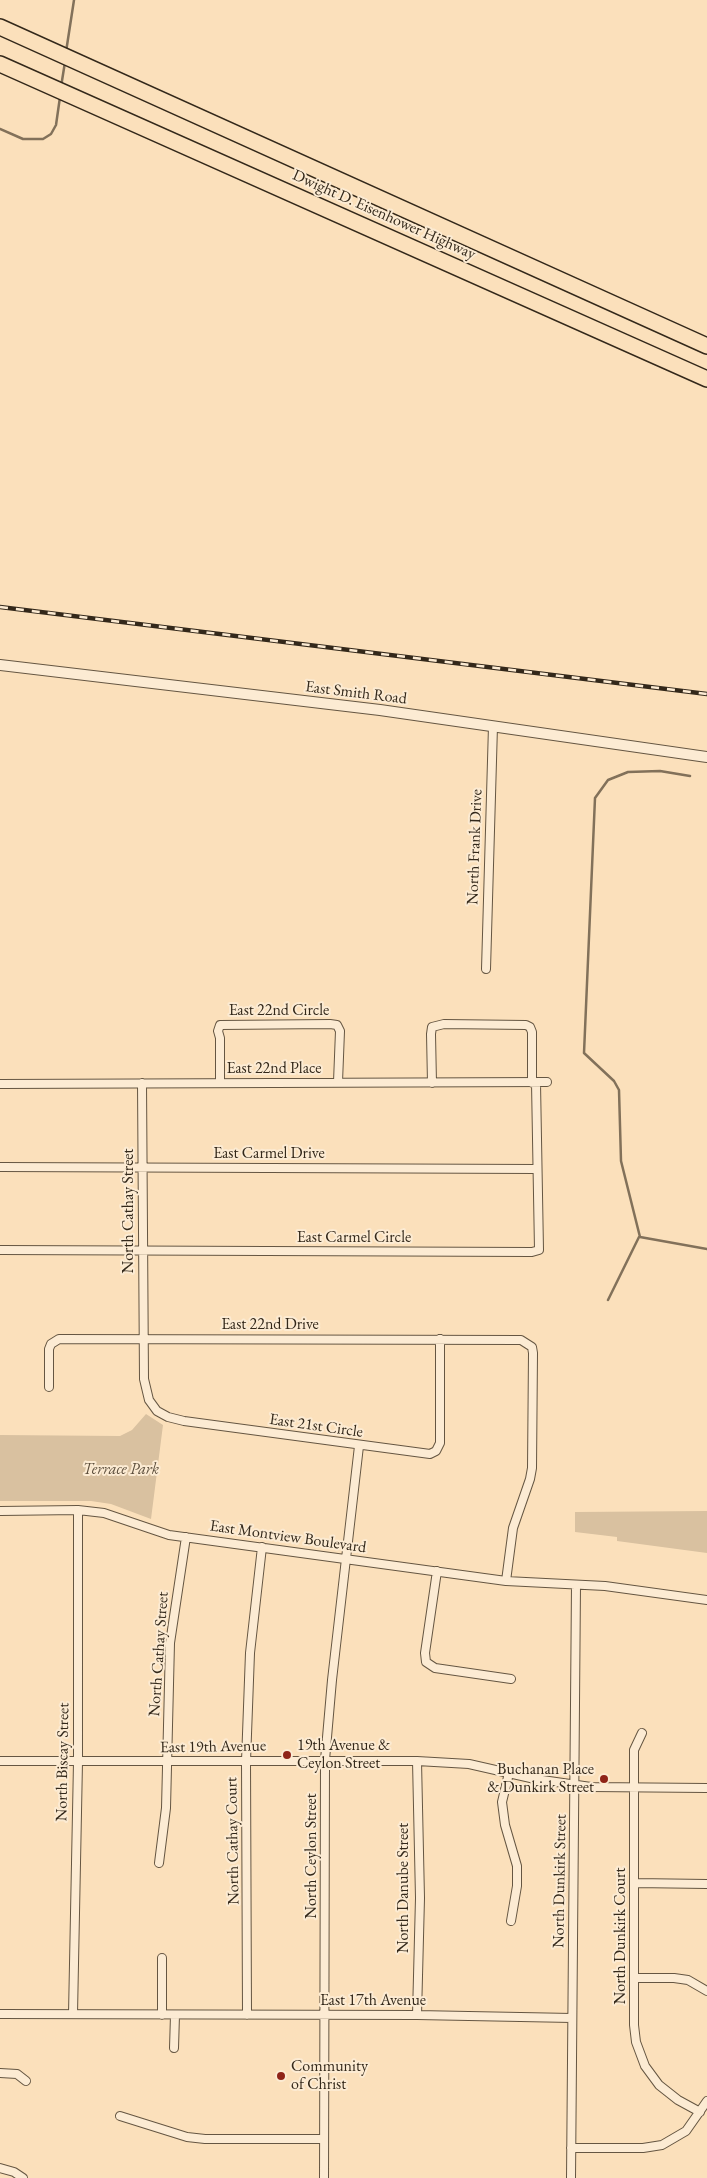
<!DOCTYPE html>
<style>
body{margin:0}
canvas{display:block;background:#fbe0bb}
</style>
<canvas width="707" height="2178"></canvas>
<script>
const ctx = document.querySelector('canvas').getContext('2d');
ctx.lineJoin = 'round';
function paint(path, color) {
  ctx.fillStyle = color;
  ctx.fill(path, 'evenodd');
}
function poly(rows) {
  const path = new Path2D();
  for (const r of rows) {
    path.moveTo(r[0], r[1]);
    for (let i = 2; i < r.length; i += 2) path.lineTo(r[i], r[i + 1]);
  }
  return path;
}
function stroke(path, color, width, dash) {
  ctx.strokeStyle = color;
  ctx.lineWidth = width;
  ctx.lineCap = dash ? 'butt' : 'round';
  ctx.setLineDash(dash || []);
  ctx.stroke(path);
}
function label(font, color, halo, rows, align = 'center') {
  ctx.font = font + ' "EB Garamond",serif';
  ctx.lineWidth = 4;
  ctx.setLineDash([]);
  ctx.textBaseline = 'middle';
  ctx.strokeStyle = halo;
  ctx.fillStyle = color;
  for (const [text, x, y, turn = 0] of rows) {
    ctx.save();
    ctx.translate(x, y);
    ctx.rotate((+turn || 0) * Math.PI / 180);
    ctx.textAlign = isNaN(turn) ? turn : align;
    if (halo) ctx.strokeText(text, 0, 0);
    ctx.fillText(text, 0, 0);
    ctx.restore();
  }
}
const green = poly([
 [146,1414,163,1425,151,1519,111,1504,91,1501,0,1501,0,1435,120,1436,132,1430],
 [707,1511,707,1553,617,1541,617,1537,575,1532,575,1512]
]);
const stream = poly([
 [66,52,74,0],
 [61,87,65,62],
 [0,129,23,139,43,139,51,134,56,125,60,97],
 [690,776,660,771,628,772,608,780,595,798,584,1053,614,1081,619,1090,621,1161,640,1237,707,1249],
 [608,1300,639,1237]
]);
const minor = poly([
 [486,969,493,726],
 [220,1082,220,1038,218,1031,220,1025,330,1024,337,1025,340,1031,338,1082],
 [142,1083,144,1379,149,1400,157,1411,168,1417,184,1421,430,1454,436,1451,440,1443,440,1339],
 [432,1083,431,1034,432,1027,444,1024,526,1025,530,1027,532,1032,532,1083],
 [0,1084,547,1082],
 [0,1167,537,1169],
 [0,1250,532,1252,539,1250,536,1083],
 [49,1387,49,1349,51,1344,59,1339,521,1340,532,1347,533,1353,532,1468,530,1479,513,1528,506,1581],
 [0,1511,78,1510,104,1513,169,1535,506,1581,605,1586,707,1600],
 [437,1571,425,1653,426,1662,435,1668,511,1679],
 [642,1733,634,1750,634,2025,636,2042,645,2066,659,2085,678,2100,700,2112],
 [0,1761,417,1761,469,1764,535,1779,591,1787,707,1788],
 [509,1773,502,1802,505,1825,517,1866,517,1886,511,1921],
 [159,1863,166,1808,170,1643,186,1537],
 [635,1883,707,1884],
 [162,1958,162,2015],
 [634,1978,674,1978,688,1980,707,1991],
 [0,2014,417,2015,572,2018],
 [73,2014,78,1762,78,1510],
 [247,2015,246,1761,250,1653,262,1547],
 [417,2015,420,1898,417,1761],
 [174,2048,175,2015],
 [0,2073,17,2074,26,2081],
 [120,2116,187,2137,205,2139,324,2139],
 [571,2148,643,2148,662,2145,686,2131,707,2101],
 [0,2168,14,2172,23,2178],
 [324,2178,325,1760,332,1680,359,1446],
 [571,2178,576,1585]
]);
const tertiary = poly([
 [0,665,380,710,707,757]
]);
const motorway = poly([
 [0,27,707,346],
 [0,64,707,379]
]);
const rail = poly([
 [0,607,707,694]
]);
const markers = [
 [287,1755,5,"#8f2418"],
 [604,1779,5,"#8f2418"],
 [281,2076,5,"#8f2418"]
];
const streetNames = [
 ["Dwight D. Eisenhower Highway",384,215,24],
 ["East Smith Road",356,693,7],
 ["North Frank Drive",475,847,-88],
 ["East 22nd Circle",279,1011],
 ["East 22nd Place",274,1069],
 ["East Carmel Drive",269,1154],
 ["North Cathay Street",129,1211,-90],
 ["East Carmel Circle",354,1238],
 ["East 22nd Drive",270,1325],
 ["East 21st Circle",316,1426,8],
 ["East Montview Boulevard",288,1537,8],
 ["North Cathay Street",159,1654,-86],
 ["East 19th Avenue",213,1747,-1],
 ["North Biscay Street",63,1762,-89],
 ["North Cathay Court",233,1841,-91],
 ["North Ceylon Street",312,1856,-90],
 ["North Dunkirk Street",560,1881,-89],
 ["North Danube Street",404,1888,-90],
 ["North Dunkirk Court",621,1936,-90],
 ["East 17th Avenue",373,2001]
];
const parkNames = [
 ["Terrace Park",121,1470]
];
const poiNames = [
 ["19th Avenue &",297,1746],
 ["Ceylon Street",297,1764],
 ["Buchanan Place",594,1770,"right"],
 ["& Dunkirk Street",594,1788,"right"],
 ["Community",291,2067],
 ["of Christ",291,2085]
];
paint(green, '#d9c1a0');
stroke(stream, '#82715a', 2.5);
stroke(minor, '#655642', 10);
stroke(tertiary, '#655642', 12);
stroke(motorway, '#33281a', 18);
stroke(minor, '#fcebd3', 8);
stroke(tertiary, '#fcebd3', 10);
stroke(motorway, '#fbe0bb', 15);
stroke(rail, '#33281a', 4.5);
stroke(rail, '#fcebd3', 2.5, [8]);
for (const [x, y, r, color] of markers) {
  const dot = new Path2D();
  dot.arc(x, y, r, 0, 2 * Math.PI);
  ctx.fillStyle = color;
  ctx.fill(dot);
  stroke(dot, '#fcebd3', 2);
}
label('16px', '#33281a', '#fcebd3', streetNames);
label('italic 16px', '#5c4e3c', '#fcebd3', parkNames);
label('16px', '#33281a', '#fcebd3', poiNames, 'left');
</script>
